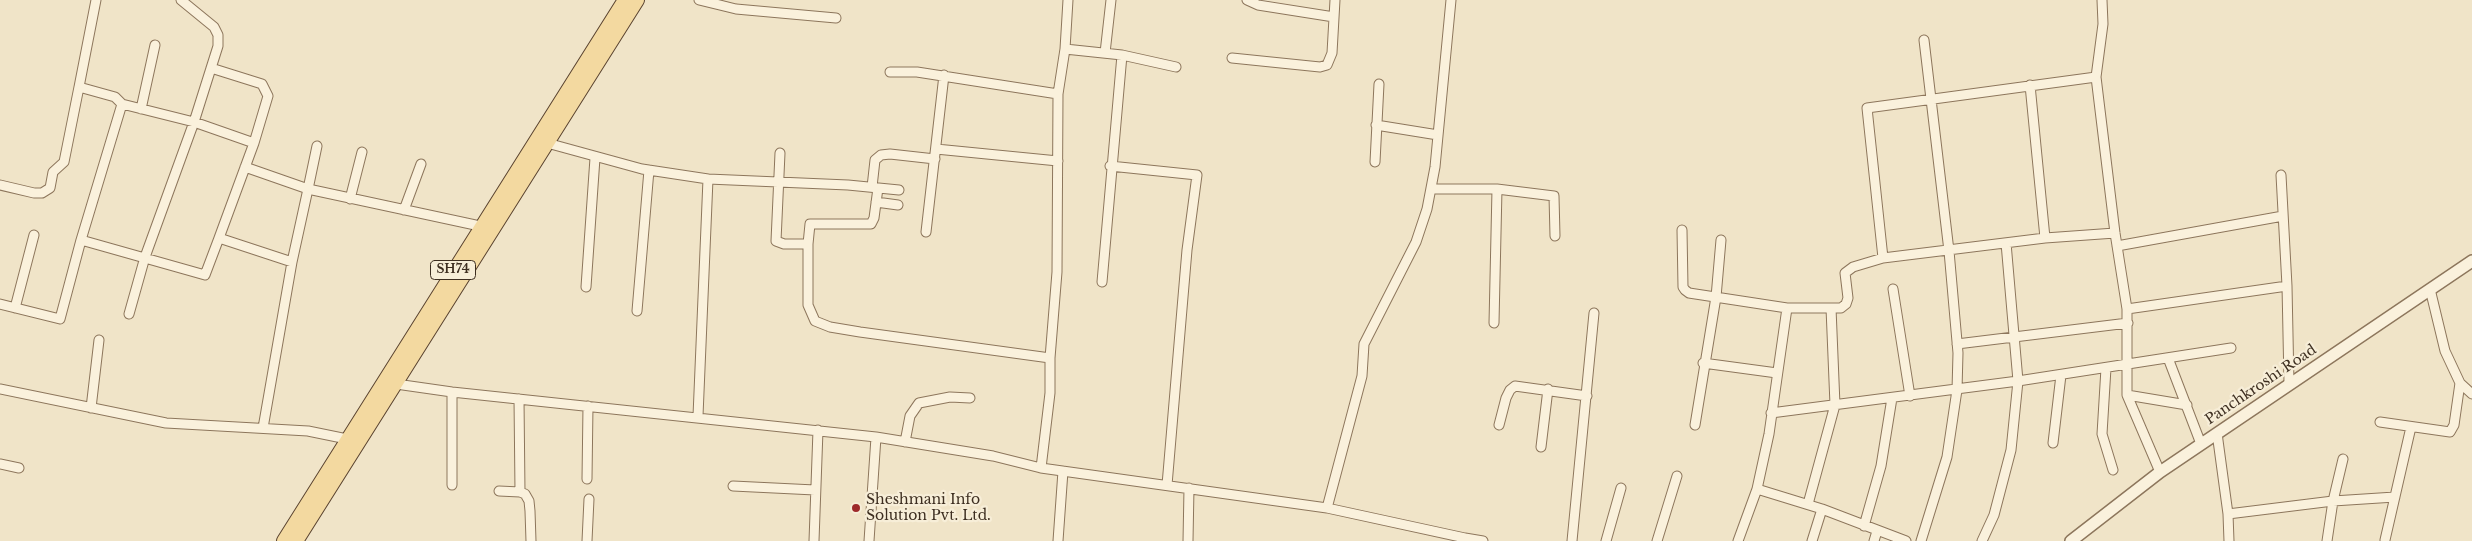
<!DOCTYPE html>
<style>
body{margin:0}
canvas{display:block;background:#f0e4c8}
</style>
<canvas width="2472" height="541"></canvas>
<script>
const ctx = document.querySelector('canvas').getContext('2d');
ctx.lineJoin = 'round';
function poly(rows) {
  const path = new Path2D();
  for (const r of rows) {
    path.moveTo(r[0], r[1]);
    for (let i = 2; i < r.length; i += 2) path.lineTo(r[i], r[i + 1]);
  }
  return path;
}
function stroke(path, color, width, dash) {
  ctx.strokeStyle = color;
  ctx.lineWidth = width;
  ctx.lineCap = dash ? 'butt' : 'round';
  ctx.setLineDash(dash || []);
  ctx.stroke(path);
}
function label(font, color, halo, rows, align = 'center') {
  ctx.font = font + ' "Libre Baskerville",serif';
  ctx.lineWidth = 4.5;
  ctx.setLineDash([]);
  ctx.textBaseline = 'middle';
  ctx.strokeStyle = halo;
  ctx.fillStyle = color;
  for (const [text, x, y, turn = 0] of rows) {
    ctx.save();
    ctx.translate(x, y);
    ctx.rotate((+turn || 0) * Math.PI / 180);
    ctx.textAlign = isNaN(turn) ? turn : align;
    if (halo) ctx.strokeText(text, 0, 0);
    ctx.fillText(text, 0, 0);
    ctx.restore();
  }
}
const minor = poly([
 [699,0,736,9,836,18],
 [1068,0,1065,49,1122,55,1176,67],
 [1247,0,1258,5,1334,17],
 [2102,0,2103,24,2096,77,2115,233,2127,309,2127,395,2160,472],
 [1105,53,1111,0],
 [1232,58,1320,67,1327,65,1332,53,1335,0],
 [211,68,262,84,268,96,254,143,219,238],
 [890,72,917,72,1058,94,1065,49],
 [2030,85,2045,238],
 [79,87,96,0],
 [141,109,155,45],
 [1376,125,1438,135],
 [547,143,642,169,708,179,698,416],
 [936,149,1058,161],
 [780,153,776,241,784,244,808,244],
 [1375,162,1379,84],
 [1110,166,1197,175,1187,250,1167,485],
 [245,167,308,189,317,146],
 [2281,175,2287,286,2289,383],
 [708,179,848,185,899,190],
 [0,185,34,193,42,193,50,188,53,172,64,162,79,87,115,97,122,104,194,122,254,143],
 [872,187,875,160,881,155,890,154,935,159],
 [878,188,874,218,871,224,810,224,808,244,808,305,815,321,830,327,860,332,1050,358],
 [1431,189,1497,189,1554,196,1555,236],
 [350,199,362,152],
 [876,202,898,205],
 [404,210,421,164],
 [1682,230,1683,287,1685,290,1689,293,1787,308],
 [926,232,944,75],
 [81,240,122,104],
 [2117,246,2283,216],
 [1883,258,1867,108,2096,77],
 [1102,282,1122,55],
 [586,287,595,158],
 [1893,289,1910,396],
 [2430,289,2445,351,2460,383,2472,394],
 [0,304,60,319,81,240,205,275,219,238,292,262,308,189,480,226],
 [15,308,34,235],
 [2127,309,2287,286],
 [637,311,649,170],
 [129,314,145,257,194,122,218,46,218,35,214,27,181,0],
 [1494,323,1497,189],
 [1957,344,2128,323],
 [2168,358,2201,444],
 [1703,363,1777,373],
 [2106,368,2102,434,2113,470],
 [396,384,452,392,876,437,993,456,1041,468,1327,508,1465,538,1465,541],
 [0,389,166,423,308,431,352,440],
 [452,392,452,485],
 [2127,395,2187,405],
 [519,399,520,492],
 [91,408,99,340],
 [1771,413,2018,381,2231,348],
 [2380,422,2450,432,2454,425,2460,383],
 [1499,425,1506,398,1510,390,1515,386,1587,396],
 [1695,425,1716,297,1721,240],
 [263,428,292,262],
 [2217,433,2228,514,2333,501,2343,459],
 [905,442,910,416,919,403,950,397,970,398],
 [2053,443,2061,375],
 [1541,447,1548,389],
 [0,464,19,468],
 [1041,468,1050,393,1050,358,1057,272,1058,94],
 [587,479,588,406],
 [733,486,815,490],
 [1757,489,1822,509,1906,541],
 [499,491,520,492,525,494,529,501,530,511,531,541],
 [1808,504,1835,405,1831,308],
 [1327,508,1362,376,1364,344,1416,242,1427,209,1435,167,1451,0],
 [2228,514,2229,541],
 [1864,526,1881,466,1892,398],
 [1465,538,1483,541],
 [2385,540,2411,427],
 [587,541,589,499],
 [814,541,818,430],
 [869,541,876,437],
 [1058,541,1063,471],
 [1188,541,1189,488],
 [1572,541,1594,313],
 [1606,541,1621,488],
 [1657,541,1677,476],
 [1738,541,1757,489,1769,434,1787,308,1841,308,1846,304,1848,298,1845,273,1853,267,1883,258,2045,238,2115,233],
 [1812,541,1822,509],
 [1874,541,1877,531],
 [1921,541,1947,457,1957,390,1958,353,1949,251,1924,40],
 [1982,541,1994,515,2011,450,2018,381,2006,243],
 [2327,541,2333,501,2395,497]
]);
const tertiary = poly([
 [2071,541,2160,472,2472,261]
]);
const primary = poly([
 [284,541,625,0],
 [296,541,637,0]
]);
const markers = [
 [856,508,5,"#9e2a2b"]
];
const shields = [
 [453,270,45]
];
const shieldNames = [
 ["SH74",453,270]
];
const streetNames = [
 ["Panchkroshi Road",2261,385,-34]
];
const poiNames = [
 ["Sheshmani Info",866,500],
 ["Solution Pvt. Ltd.",866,516]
];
stroke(minor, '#8d765c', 11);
stroke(tertiary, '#8d765c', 14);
stroke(primary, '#5b4430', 16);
stroke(minor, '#faf1dc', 9);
stroke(tertiary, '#faf1dc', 11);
stroke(primary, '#f3d9a0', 14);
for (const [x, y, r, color] of markers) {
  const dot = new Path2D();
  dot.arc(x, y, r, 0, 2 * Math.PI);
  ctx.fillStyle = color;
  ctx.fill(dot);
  stroke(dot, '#f7eed8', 2);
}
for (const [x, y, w] of shields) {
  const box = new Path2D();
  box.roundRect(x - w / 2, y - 9.5, w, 19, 4);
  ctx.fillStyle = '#f7eed8';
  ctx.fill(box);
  stroke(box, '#3d2e20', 1);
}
label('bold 12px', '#3d2e20', null, shieldNames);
label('14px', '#3d2e20', '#f7eed8', streetNames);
label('14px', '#3d2e20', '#f7eed8', poiNames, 'left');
</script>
